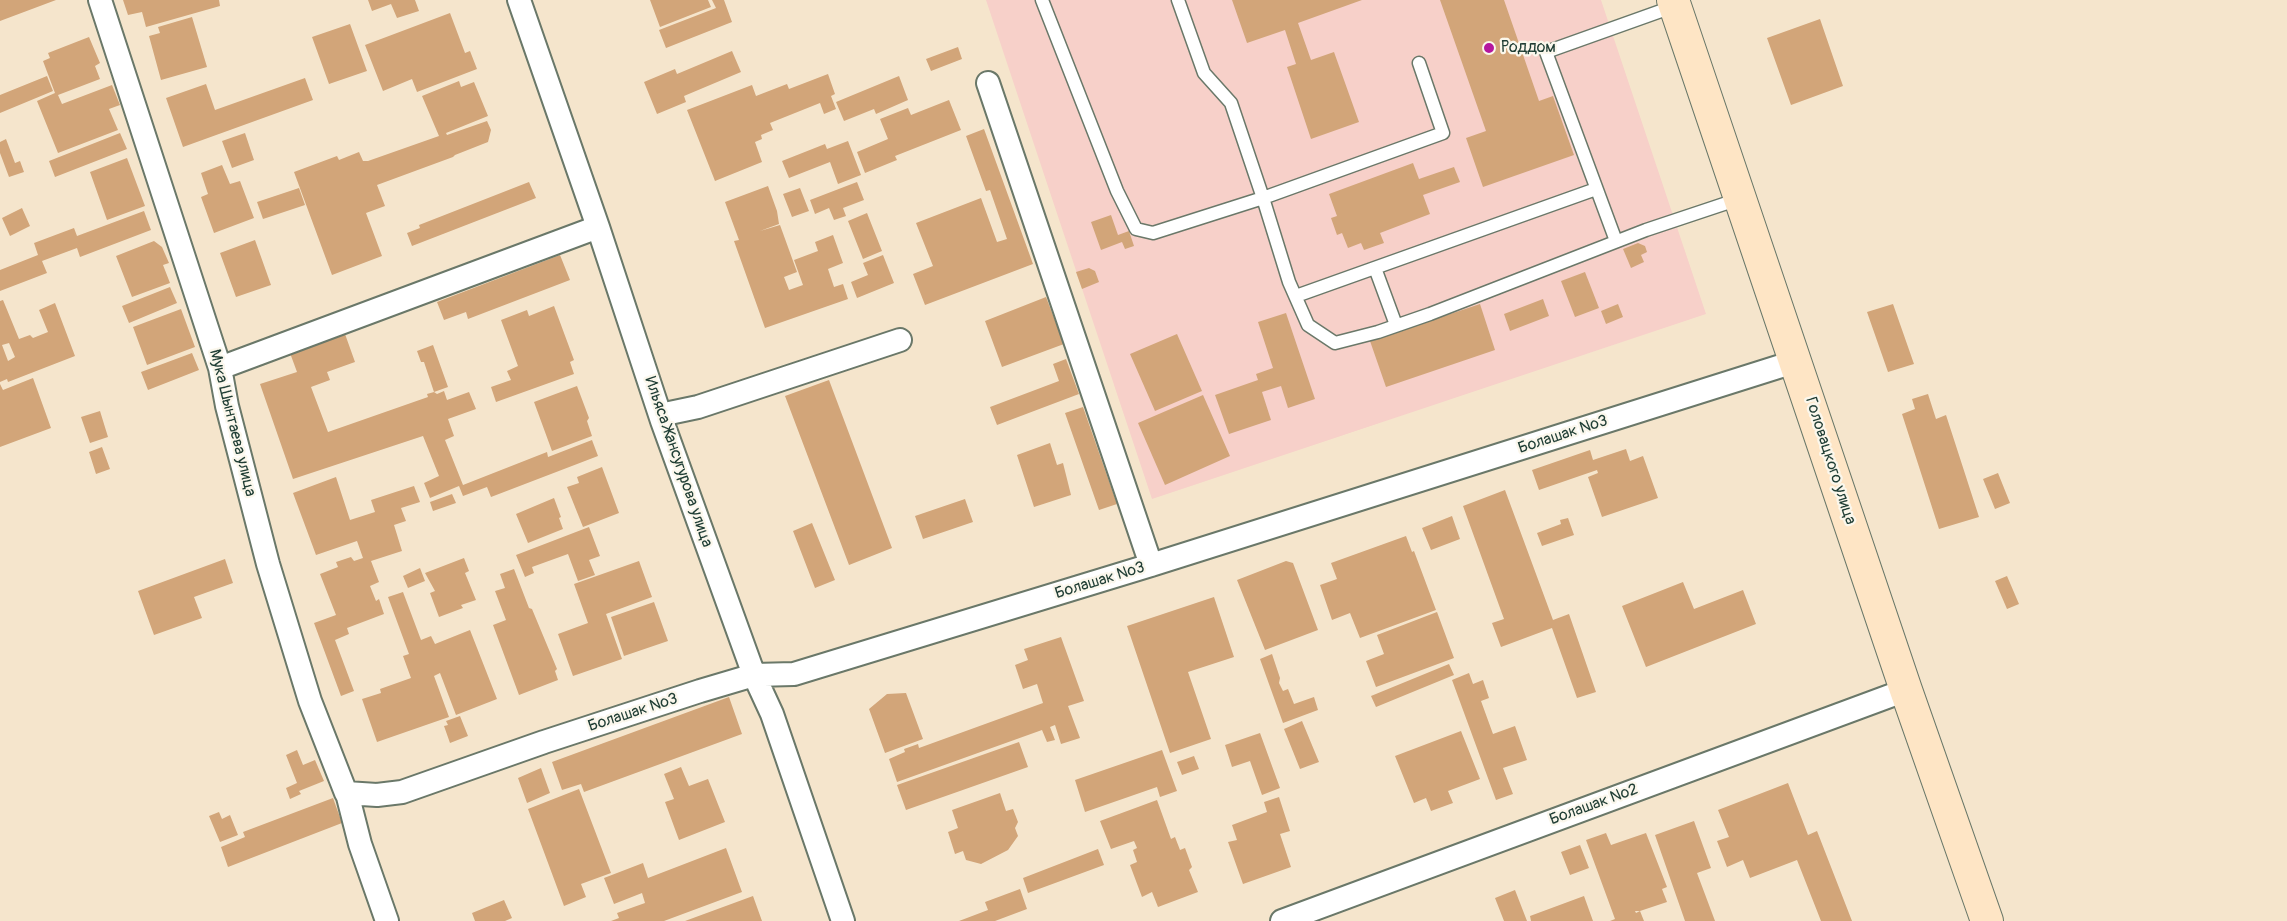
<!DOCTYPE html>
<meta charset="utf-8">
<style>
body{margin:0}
canvas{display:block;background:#f5e5cc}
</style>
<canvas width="2287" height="921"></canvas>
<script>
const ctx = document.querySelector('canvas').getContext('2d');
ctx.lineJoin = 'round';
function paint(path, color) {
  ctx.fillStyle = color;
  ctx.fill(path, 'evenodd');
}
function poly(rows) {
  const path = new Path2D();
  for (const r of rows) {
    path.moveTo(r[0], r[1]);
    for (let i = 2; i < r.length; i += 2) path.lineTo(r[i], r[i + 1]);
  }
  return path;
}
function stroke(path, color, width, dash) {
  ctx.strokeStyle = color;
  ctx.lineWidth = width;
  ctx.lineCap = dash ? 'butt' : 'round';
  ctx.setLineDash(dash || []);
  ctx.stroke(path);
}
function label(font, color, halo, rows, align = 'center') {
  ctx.font = font + ' Pangolin,sans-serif';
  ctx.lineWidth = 4.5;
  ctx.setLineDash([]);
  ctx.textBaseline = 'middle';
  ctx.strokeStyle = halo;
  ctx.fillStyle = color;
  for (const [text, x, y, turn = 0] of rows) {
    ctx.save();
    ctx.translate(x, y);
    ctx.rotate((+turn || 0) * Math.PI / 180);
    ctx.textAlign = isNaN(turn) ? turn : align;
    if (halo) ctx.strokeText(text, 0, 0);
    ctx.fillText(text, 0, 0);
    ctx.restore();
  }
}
const built = poly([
 [986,0,1601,0,1706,314,1152,499]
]);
const building = poly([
 [0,0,56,0,0,21],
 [123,0,219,0,220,6,146,27,142,12,128,15],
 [368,0,415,0,419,11,397,18,391,4,372,11],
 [650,0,708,0,711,7,660,27],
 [712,0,724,0,732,22,666,48,659,30,716,8],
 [1232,0,1362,0,1298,23,1311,60,1334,52,1359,122,1311,139,1287,67,1296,64,1285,30,1247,43],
 [1440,0,1504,0,1539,101,1553,96,1574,155,1483,187,1466,138,1486,131],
 [450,13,465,53,470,51,477,69,417,92,412,79,383,91,365,45],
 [192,17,207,67,161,80,149,36,160,33,158,27],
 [1820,19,1843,86,1791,105,1767,38],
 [350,24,367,71,329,84,312,37],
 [89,37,100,63,95,66,100,79,58,95,62,104,112,85,120,105,109,109,118,130,58,153,37,101,55,93,43,61,50,58,48,53],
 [958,47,962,59,931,71,926,59],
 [732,51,741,72,684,96,686,102,657,114,644,82,675,69,677,74],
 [828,74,835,94,831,96,836,109,824,114,820,103,770,123,773,130,761,135,762,139,755,142,762,162,715,181,687,110,752,85,756,96,787,84,789,89],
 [47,76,53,91,0,113,0,95],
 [899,76,908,100,876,114,874,109,844,121,836,102],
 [305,78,313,100,183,147,166,98,206,84,215,110],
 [459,81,461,87,474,82,488,116,446,133,447,135,487,121,491,130,488,142,455,155,453,157,377,185,385,206,366,213,382,256,332,275,294,172,337,156,339,160,359,152,363,161,368,161,439,136,422,96],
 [949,100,961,130,895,156,897,160,865,173,857,152,888,139,880,119,908,108,911,115],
 [984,129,1033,264,925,305,913,274,933,266,916,223,981,198,997,242,1007,239,990,190,986,191,966,136],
 [120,133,127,149,55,177,49,161],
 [245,133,254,160,232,168,222,141],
 [6,139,15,163,20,161,24,172,9,177,0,153,0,142],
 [848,141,861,175,838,184,830,162,789,178,782,161,825,144,827,149],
 [127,158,145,206,107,220,90,172],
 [1413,163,1419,179,1454,167,1460,182,1423,195,1430,214,1380,233,1384,243,1364,250,1361,243,1348,248,1342,233,1337,235,1331,218,1337,216,1329,194],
 [222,165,230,184,240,181,254,218,214,233,201,197,208,194,201,173],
 [529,182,536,198,412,246,407,233,420,228,419,225],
 [857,182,864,200,843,208,846,216,834,220,829,208,815,214,810,200],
 [768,186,777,211,779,224,760,231,780,225,797,272,784,277,789,290,803,285,794,260,818,251,815,242,833,235,843,263,828,269,834,287,843,284,848,299,765,328,734,241,739,240,725,202],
 [299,188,305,205,263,219,257,202],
 [800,188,809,211,792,217,783,194],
 [22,208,30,226,10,236,2,218],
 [144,211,151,230,80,257,77,248,42,261,47,273,0,291,0,270,38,255,34,243,74,228,77,236],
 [867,213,882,251,863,259,848,221],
 [1111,215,1118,235,1129,231,1134,246,1125,249,1122,242,1101,250,1091,222],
 [255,240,271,285,236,297,220,253],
 [154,241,162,247,169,263,163,265,170,283,132,297,116,256],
 [1638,243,1645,246,1647,252,1641,255,1644,262,1631,268,1623,249],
 [560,255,570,280,468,319,466,312,444,320,437,302],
 [883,255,894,283,857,298,851,282,868,275,863,263],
 [1089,268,1095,271,1099,282,1082,289,1076,272],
 [1585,272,1599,308,1575,317,1561,281],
 [170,287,177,303,129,323,122,306],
 [1046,297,1064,344,1002,367,985,321],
 [1543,299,1549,316,1510,331,1504,314],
 [3,300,19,339,30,335,33,338,48,332,39,310,55,303,75,356,8,382,7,379,0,382,0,301],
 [9,343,15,357,8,361,2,345],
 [1480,304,1495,350,1386,387,1370,341],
 [1618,304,1623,317,1606,324,1601,311],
 [1893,304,1914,364,1888,372,1867,312],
 [554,306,574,360,570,362,574,374,496,402,491,387,511,380,507,371,518,366,501,320,527,310,529,316],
 [181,309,195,347,147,365,133,327],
 [1286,313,1315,399,1288,408,1281,386,1262,392,1271,420,1229,434,1215,395,1258,380,1256,374,1273,368,1258,322],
 [345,334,355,362,327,372,330,380,311,387,328,432,428,397,427,394,434,392,437,394,444,391,447,400,469,392,476,409,448,419,454,436,445,440,463,485,547,452,548,457,592,440,598,456,491,497,487,487,463,496,459,486,430,498,424,483,439,476,423,436,293,479,260,384,297,372,290,353],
 [1177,334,1202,391,1155,411,1130,354],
 [433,345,448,387,434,392,424,362,421,362,417,351],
 [192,353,199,370,148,390,141,372],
 [1066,359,1079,394,997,425,990,407,1059,381,1053,364],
 [33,378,51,428,0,447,0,384,3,390],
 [829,380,892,548,849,565,785,396],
 [577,386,589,418,587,421,592,436,552,451,534,402],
 [1928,394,1936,419,1946,415,1979,517,1939,529,1902,414,1915,409,1912,399],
 [1203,395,1230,456,1165,485,1138,423],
 [1083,407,1117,504,1099,510,1065,413],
 [100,411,108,437,90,443,81,417],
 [1050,443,1057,465,1063,463,1071,495,1034,507,1017,455],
 [102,447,110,469,96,474,89,452],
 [1626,449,1630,461,1643,456,1658,498,1602,517,1588,477,1598,473,1597,470,1539,490,1532,470,1590,450,1593,460],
 [602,467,619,513,583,527,567,487,579,483,577,477],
 [1998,473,2010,503,1995,509,1983,479],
 [336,477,350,520,375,512,371,500,414,486,420,502,401,508,406,521,394,525,402,551,371,561,379,582,370,586,376,601,379,599,384,614,347,628,349,634,335,640,354,691,341,696,314,623,336,615,320,574,338,567,336,562,351,557,354,561,363,558,357,541,316,555,293,493],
 [1505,490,1553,620,1569,614,1596,692,1577,698,1552,628,1501,647,1492,623,1504,619,1463,506],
 [452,494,456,503,433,511,430,502],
 [554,498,561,517,559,518,563,529,528,543,516,514],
 [965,499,973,522,923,539,915,516],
 [1452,516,1460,539,1431,550,1422,528],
 [1568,518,1574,535,1542,546,1537,533,1561,524,1560,520],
 [812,523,835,580,815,588,793,531],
 [589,527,600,556,589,560,595,575,578,581,568,554,532,567,534,573,525,577,516,555],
 [1406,536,1412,552,1414,551,1436,610,1360,638,1350,613,1332,620,1320,585,1337,579,1331,563],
 [464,558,469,571,465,573,476,600,461,605,463,608,439,617,430,593,435,591,425,573],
 [225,559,233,583,194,597,202,618,154,635,138,591],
 [639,561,652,597,606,614,622,659,573,676,558,634,588,623,574,584],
 [1286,561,1293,563,1318,630,1265,650,1237,580],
 [420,568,425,581,408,588,403,576],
 [514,569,529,608,532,609,557,669,555,671,558,680,519,695,493,625,506,620,495,591,505,588,500,574],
 [2007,576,2019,604,2007,609,1995,581],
 [1683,582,1694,609,1743,590,1756,624,1646,667,1622,606],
 [403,592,421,640,431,636,435,644,470,630,497,699,456,715,440,673,434,676,449,717,377,742,362,699,381,693,380,689,411,678,403,656,409,654,388,597],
 [1214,597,1234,657,1188,672,1211,739,1170,753,1127,626],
 [654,602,668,641,624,656,611,617],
 [1437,612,1454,658,1376,687,1366,661,1384,654,1377,635],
 [1061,637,1084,701,1068,706,1080,738,1061,744,1055,725,1050,727,1055,740,1047,742,1042,730,897,782,889,759,905,752,904,749,918,744,919,748,1043,703,1037,684,1023,689,1015,665,1028,660,1024,649],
 [1272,654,1280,678,1279,683,1283,691,1288,689,1294,704,1314,697,1318,710,1283,723,1260,659],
 [1449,664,1454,675,1376,707,1371,696],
 [1469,673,1473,684,1483,680,1489,698,1481,701,1493,734,1515,726,1527,760,1503,768,1513,794,1496,800,1452,680],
 [906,693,923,739,885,753,869,709,887,694],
 [729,697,742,734,584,792,581,784,562,790,552,762],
 [460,716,468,736,450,743,444,726,448,725,446,721],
 [1302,721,1319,762,1300,769,1284,729],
 [1461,731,1480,779,1448,791,1453,803,1431,811,1426,798,1414,803,1395,756],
 [1260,733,1280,788,1262,795,1250,761,1232,767,1225,745],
 [1019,742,1028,767,906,810,897,785],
 [297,750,303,765,315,760,324,781,299,791,301,794,290,799,286,788,297,783,286,755],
 [1162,750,1177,791,1160,797,1157,787,1085,812,1075,780],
 [1194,756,1199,769,1182,775,1177,762],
 [681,767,689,786,708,779,725,822,679,840,665,802,674,799,664,774],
 [541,768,550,793,527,803,518,778],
 [1788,783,1808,835,1817,831,1852,921,1821,921,1797,860,1750,878,1743,860,1727,867,1717,841,1729,837,1718,810],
 [579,789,611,873,581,884,586,897,564,906,528,809],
 [1000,793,1006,811,1013,809,1018,822,1015,828,1018,836,1008,850,981,864,966,860,963,851,955,854,948,832,958,828,952,810],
 [1279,797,1290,831,1280,834,1291,867,1243,884,1228,842,1237,840,1232,825,1267,812,1264,802],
 [333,798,342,823,228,867,221,847,245,837,243,832],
 [1157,800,1171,839,1175,837,1180,850,1185,848,1192,867,1189,870,1198,892,1158,907,1152,892,1142,897,1130,865,1137,862,1133,850,1137,848,1134,841,1111,849,1100,821],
 [219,812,222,819,230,815,238,835,220,842,209,816],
 [1694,821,1711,868,1697,873,1715,921,1685,921,1655,835],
 [1606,833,1611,845,1646,833,1667,887,1662,889,1667,902,1640,911,1635,911,1636,913,1640,911,1644,921,1610,921,1615,919,1586,840],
 [1580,845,1589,868,1570,875,1561,852],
 [726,848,742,892,664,921,611,921,619,918,617,913,645,903,642,893,614,904,604,878,643,863,648,878],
 [1098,849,1104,865,1028,893,1023,878],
 [1020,889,1027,909,995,921,959,921,988,910,985,902],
 [1515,890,1527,921,1504,921,1495,898],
 [753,896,762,921,685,921],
 [1584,896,1593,921,1531,921,1530,916],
 [504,900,512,918,505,921,475,921,472,913]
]);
const lane = poly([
 [1042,0,1117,191,1136,229,1153,233,1263,198,1289,282,1308,325,1335,343,1378,332,1430,314,1646,230,1739,199],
 [1178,0,1204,73,1231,103,1263,198,1443,133,1419,63],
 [1616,241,1546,52,1675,6],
 [1375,268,1396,325],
 [1296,296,1596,189]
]);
const street = poly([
 [100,0,220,368,227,406,268,564,310,701,346,793,377,795,402,792,544,742,700,691,754,675,794,674,1151,565,1797,361],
 [519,0,598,227,662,421,754,675,772,714,843,921],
 [988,83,1151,565],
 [220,368,598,227],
 [660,415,698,407,900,340],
 [347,793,360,844,387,921],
 [1282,921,1906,690]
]);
const secondary = poly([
 [1673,0,1906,690,1987,921]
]);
const markers = [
 [1489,48,6,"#b5179e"]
];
const poiNames = [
 ["Роддом",1501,48]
];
const streetNames = [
 ["Мука Шынтаева улица",232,423,76],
 ["Болашак №3",1563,435,-18],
 ["Головацкого улица",1830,461,72],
 ["Ильяса Жансугурова улица",678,462,71],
 ["Болашак №3",1100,581,-17],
 ["Болашак №3",633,713,-18],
 ["Болашак №2",1594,805,-20]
];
paint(built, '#f7d0c9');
paint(building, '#d2a579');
stroke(lane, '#6a7869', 15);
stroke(street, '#6a7869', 26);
stroke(secondary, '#6a7869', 34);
stroke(lane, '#fff', 12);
stroke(street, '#fff', 22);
stroke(secondary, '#fee5c5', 32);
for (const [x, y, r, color] of markers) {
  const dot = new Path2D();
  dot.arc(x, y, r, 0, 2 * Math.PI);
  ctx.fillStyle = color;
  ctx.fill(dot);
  stroke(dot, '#fbf7ec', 2);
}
label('16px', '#1f3d34', '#fbf7ec', poiNames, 'left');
label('16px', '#1f3d34', '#fbf7ec', streetNames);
</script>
